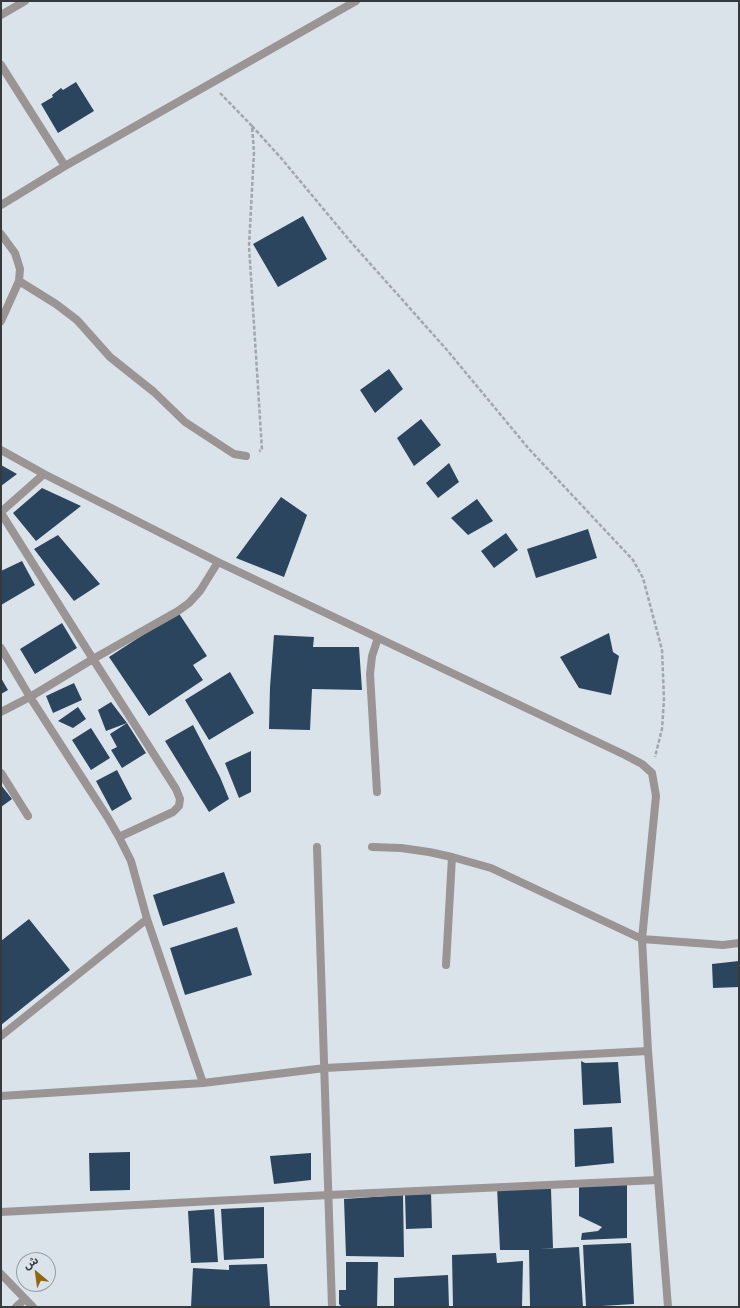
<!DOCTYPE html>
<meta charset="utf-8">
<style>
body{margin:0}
#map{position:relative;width:740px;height:1308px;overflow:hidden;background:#dae2ea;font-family:Merriweather,"Noto Sans Arabic",serif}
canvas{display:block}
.frame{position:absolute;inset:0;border:2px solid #373a3d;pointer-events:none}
.north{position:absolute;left:16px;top:1252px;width:40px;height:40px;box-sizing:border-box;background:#dae2ea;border:1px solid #999fa5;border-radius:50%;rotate:331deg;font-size:11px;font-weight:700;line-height:16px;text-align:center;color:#373a3d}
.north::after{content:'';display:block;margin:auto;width:14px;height:18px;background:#926610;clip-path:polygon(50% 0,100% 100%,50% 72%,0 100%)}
</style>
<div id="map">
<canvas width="740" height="1308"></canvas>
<div class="frame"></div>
<div class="north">ش</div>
</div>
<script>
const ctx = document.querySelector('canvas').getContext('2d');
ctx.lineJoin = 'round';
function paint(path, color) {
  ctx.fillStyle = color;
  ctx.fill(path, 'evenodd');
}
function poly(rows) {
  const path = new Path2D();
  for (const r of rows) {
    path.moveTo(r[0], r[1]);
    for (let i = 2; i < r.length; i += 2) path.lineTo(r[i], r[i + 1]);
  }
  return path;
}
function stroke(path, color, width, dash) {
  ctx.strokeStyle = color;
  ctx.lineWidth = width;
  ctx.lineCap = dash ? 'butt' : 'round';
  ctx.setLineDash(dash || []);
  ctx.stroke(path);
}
const building = poly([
 [76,82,94,111,58,133,41,104,53,97,52,95,61,88,63,90],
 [303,216,327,259,278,287,253,244],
 [389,369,403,389,375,413,360,390],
 [421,419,441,445,414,466,397,438],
 [449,463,459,482,438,498,426,483],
 [1,465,17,474,1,486],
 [42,488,81,506,36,541,13,513],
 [281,497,307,515,284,577,236,558],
 [477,499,493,521,468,535,451,518],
 [588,529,597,558,536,578,527,549],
 [506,533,518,550,494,568,481,551],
 [58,535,100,584,74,601,34,549],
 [22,561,35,585,1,605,1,571],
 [178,612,207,656,193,665,203,680,149,716,109,657],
 [62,623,77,648,35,674,20,649],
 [609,633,613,652,619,656,611,695,579,688,560,657],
 [274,635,314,637,313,647,359,647,362,690,312,689,310,730,269,729,270,687],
 [230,672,254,713,209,740,185,700],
 [1,678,8,690,1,694],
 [74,683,82,700,53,713,46,696],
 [111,702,127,723,106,731,98,710],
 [78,707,86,719,73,728,58,721],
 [127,723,146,753,122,768,111,750,117,747,110,734],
 [193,725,220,777,229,799,209,812,165,741],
 [91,728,110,758,91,770,72,740],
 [251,751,251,792,239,798,225,763],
 [117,770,132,799,112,811,96,781],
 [1,785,12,799,1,807],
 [224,872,235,903,163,926,153,895],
 [29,919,70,970,1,1025,1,941],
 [237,927,252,975,185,995,170,948],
 [739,961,739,987,713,988,712,964],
 [581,1061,585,1063,618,1062,621,1103,583,1105],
 [612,1127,614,1163,575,1167,574,1129],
 [130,1152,130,1190,90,1191,89,1153],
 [311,1153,311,1180,274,1184,270,1156],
 [627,1182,627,1238,581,1240,582,1233,598,1231,602,1227,579,1216,579,1184],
 [497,1187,551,1189,553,1248,540,1249,579,1247,583,1307,530,1307,529,1250,500,1250],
 [431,1193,432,1228,406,1229,405,1194],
 [403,1195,404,1257,346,1256,344,1199],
 [264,1207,264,1258,224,1260,221,1209],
 [214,1209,218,1262,191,1263,188,1211],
 [631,1243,634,1304,586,1307,583,1245],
 [496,1253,497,1263,523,1261,522,1307,453,1307,452,1255],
 [346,1262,378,1262,377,1307,342,1307,339,1304,339,1290,346,1290],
 [267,1264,270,1307,191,1307,193,1268,229,1270,229,1265],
 [448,1275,449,1307,394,1307,394,1278]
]);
const path = poly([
 [220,93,252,126,254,152,249,246,262,450,259,451],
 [252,126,281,158,350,241,447,350,529,449,633,560,643,578,662,650,664,699,662,729,655,757]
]);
const minor = poly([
 [1,15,25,1],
 [1,65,65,166],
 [1,205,65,166,356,1],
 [1,234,15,253,20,269,19,281,1,321],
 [19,281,56,304,77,320,110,357,154,392,185,422,234,454,246,456],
 [1,450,44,474,218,562,625,755,642,764,652,773,656,796,642,939,648,1051,668,1307],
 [1,512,44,474],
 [1,513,93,659,176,789,180,799,179,806,173,812,119,837],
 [1,648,30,697,108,818,119,837,131,861,147,919,203,1083],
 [1,712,30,697,93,659,178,611,189,603,200,591,218,562],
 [1,773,28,816],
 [377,792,370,674,372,656,378,638],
 [317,847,332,1307],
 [372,847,401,848,429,852,452,857,491,868,642,939,723,945,739,943],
 [446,965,452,857],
 [1,1036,147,919],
 [1,1096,203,1083,325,1068,648,1051],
 [1,1212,329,1195,658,1180],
 [1,1274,33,1307],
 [16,1307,25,1299]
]);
paint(building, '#2b455e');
stroke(path, '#a1a7ad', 2.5, [4, 2]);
stroke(minor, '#9a9494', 8);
</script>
